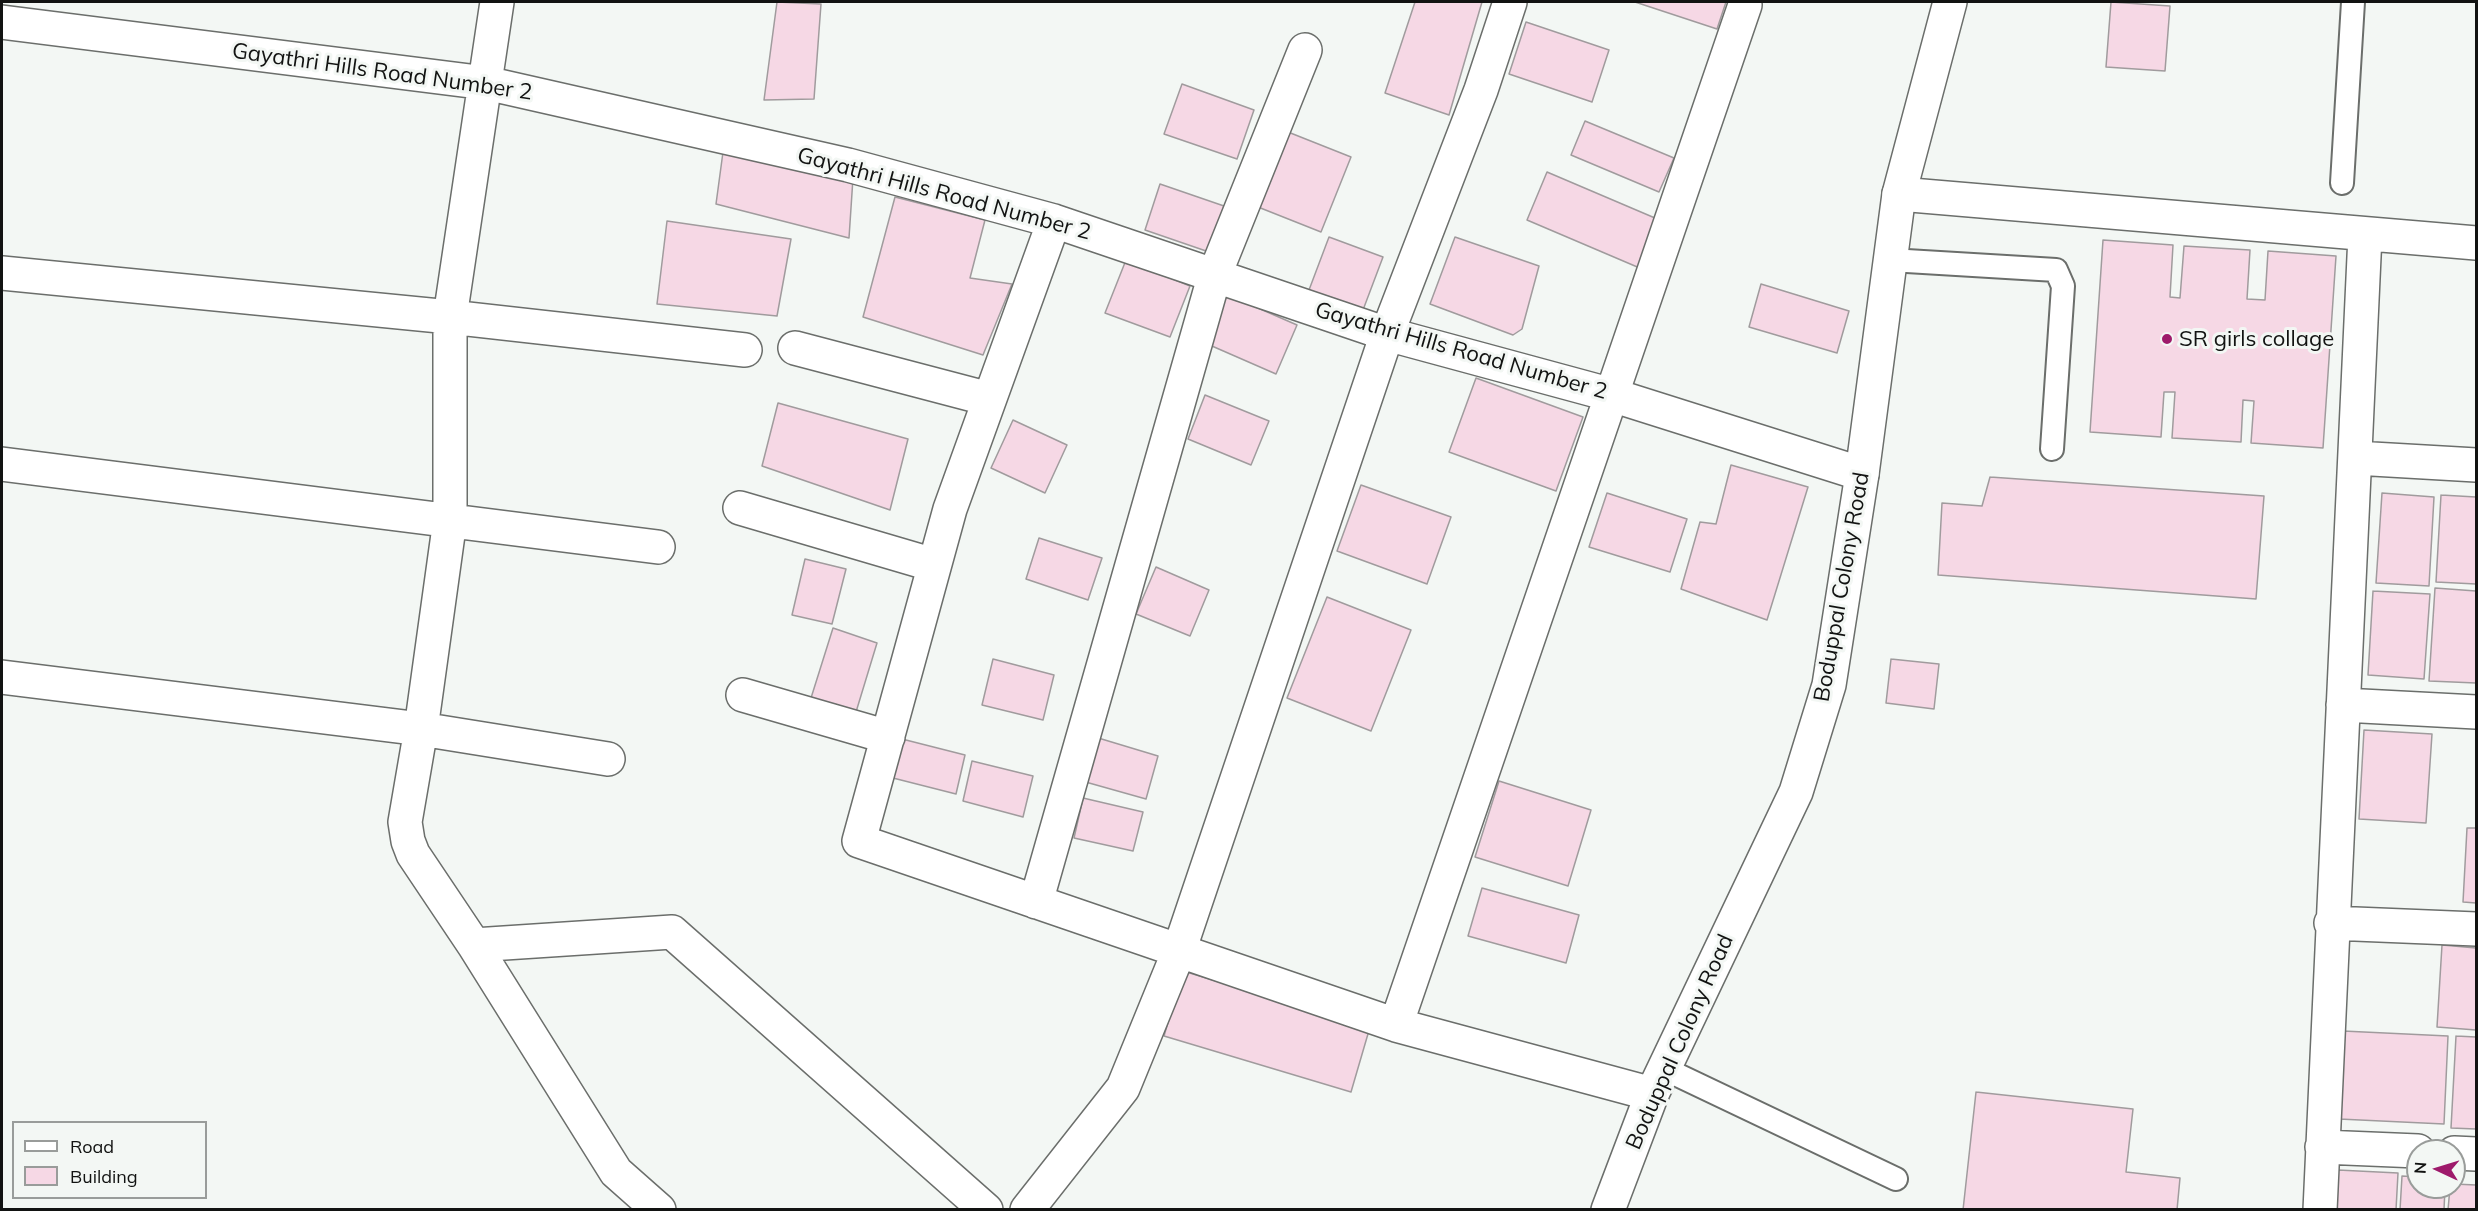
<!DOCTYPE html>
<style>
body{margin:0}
#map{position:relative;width:2478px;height:1211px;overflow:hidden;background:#f3f7f4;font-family:Mulish,sans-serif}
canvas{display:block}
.frame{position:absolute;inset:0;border:3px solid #121312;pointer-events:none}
.legend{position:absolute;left:12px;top:1121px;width:195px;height:78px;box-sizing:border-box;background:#f3f7f4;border:2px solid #999c9a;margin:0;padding:8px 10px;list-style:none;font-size:18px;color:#121312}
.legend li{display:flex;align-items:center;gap:12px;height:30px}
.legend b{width:30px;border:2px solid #999c9a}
.north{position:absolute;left:2406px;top:1139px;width:60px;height:60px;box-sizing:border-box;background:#f3f7f4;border:2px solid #999c9a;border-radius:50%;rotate:274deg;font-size:16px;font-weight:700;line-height:24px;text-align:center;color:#121312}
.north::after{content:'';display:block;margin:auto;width:21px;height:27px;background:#9e1a6b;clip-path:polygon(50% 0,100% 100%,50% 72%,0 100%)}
</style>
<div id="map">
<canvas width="2478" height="1211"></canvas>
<div class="frame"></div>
<ul class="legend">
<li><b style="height:8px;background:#fff"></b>Road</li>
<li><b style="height:16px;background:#f6d8e5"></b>Building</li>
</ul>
<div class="north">N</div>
</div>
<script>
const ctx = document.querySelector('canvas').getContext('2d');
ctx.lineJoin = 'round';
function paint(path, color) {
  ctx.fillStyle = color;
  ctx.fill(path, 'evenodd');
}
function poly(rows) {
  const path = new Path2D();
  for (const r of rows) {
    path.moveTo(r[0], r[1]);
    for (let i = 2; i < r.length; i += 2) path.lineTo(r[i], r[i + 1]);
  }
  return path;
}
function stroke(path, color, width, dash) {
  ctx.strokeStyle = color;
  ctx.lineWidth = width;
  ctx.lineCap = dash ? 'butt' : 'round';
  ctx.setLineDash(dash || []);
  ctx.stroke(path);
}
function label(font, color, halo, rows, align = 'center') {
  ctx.font = font + ' Mulish,sans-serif';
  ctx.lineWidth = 6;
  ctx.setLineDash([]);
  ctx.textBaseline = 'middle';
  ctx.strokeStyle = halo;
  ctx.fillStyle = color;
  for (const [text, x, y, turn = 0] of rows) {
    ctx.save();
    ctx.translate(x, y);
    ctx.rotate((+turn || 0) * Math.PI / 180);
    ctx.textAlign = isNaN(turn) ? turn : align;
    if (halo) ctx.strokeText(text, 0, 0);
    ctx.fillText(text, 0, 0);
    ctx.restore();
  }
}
const building = poly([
 [777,2,821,4,814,99,764,100,777,2],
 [1415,2,1482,2,1449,115,1385,93,1415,2],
 [1635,2,1726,2,1717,29,1635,2],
 [2111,2,2170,6,2165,71,2106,67,2111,2],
 [1526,22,1609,50,1592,102,1509,74,1526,22],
 [1182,84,1254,110,1237,159,1164,134,1182,84],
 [1585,121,1674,158,1659,192,1571,155,1585,121],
 [1288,132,1351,157,1321,232,1258,207,1288,132],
 [723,152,853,178,849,238,716,204,723,152],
 [1547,172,1662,221,1642,269,1527,220,1547,172],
 [1160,184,1224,206,1209,252,1145,230,1160,184],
 [895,197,985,220,970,278,1012,284,983,355,863,317,895,197],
 [667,221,791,239,777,316,657,304,667,221],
 [1329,237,1383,257,1363,310,1309,290,1329,237],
 [1455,237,1539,266,1522,329,1513,335,1430,304,1455,237],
 [2103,240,2173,245,2170,297,2180,298,2184,246,2250,250,2247,299,2265,300,2268,251,2336,256,2323,448,2251,443,2254,401,2243,400,2241,442,2172,438,2175,392,2164,392,2161,437,2090,432,2103,240],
 [1126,260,1190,286,1170,337,1105,313,1126,260],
 [1761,284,1849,311,1837,353,1749,327,1761,284],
 [1226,294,1297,325,1276,374,1205,343,1226,294],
 [1476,378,1583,417,1556,491,1449,452,1476,378],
 [1205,395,1269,421,1251,465,1188,439,1205,395],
 [778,403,908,439,890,510,762,466,778,403],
 [1013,420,1067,445,1045,493,991,468,1013,420],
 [1731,465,1808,487,1767,620,1681,589,1700,522,1716,524,1731,465],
 [1990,477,2264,496,2256,599,1938,575,1942,503,1982,506,1990,477],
 [1361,485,1451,517,1427,584,1337,551,1361,485],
 [1607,493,1687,519,1670,572,1589,547,1607,493],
 [2382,493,2434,497,2429,586,2376,583,2382,493],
 [2441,495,2476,497,2476,584,2436,582,2441,495],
 [1039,538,1102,558,1088,600,1026,579,1039,538],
 [805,559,846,569,832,624,792,615,805,559],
 [1156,567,1209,590,1190,636,1136,614,1156,567],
 [2435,588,2476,591,2476,683,2429,681,2435,588],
 [2373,591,2430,594,2424,679,2368,675,2373,591],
 [1327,597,1411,630,1371,731,1287,698,1327,597],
 [833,628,877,643,856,712,811,698,833,628],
 [993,659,1054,675,1043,720,982,705,993,659],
 [1891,659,1939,664,1934,709,1886,703,1891,659],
 [2364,730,2432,734,2426,823,2359,819,2364,730],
 [1095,737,1158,756,1146,799,1082,781,1095,737],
 [902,739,965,755,956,794,893,778,902,739],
 [972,761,1033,776,1023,817,963,801,972,761],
 [1499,781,1591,810,1568,886,1475,857,1499,781],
 [1083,798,1143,812,1133,851,1074,838,1083,798],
 [2467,828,2476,828,2476,903,2463,902,2467,828],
 [1482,888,1579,915,1566,963,1468,936,1482,888],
 [2442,945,2476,948,2476,1030,2437,1027,2442,945],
 [1183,971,1370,1027,1351,1092,1164,1036,1183,971],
 [2343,1031,2448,1036,2444,1124,2339,1119,2343,1031],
 [2456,1036,2476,1037,2476,1129,2451,1128,2456,1036],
 [1976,1092,2133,1109,2126,1172,2180,1178,2177,1210,1963,1210,1976,1092],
 [2338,1170,2398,1173,2396,1210,2336,1210,2338,1170],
 [2402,1176,2418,1177,2418,1187,2445,1187,2444,1210,2400,1210,2402,1176],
 [2454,1184,2476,1185,2476,1210,2448,1210,2450,1187,2454,1187,2454,1184]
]);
const service = poly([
 [2342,183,2353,2],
 [1890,260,2056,270,2063,286,2052,449],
 [1665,1069,1896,1179]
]);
const minor = poly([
 [497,2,450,317,450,520,421,729,405,822,408,841,413,854,474,945,616,1172,659,1210],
 [2,22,486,83,848,165,1054,221,1387,334,1612,395,1862,474],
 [1899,194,2476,243],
 [1054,221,950,509,859,841,1396,1025,1652,1094],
 [2,273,450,317,745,350],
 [795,348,989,399],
 [2355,458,2476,465],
 [2,464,658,547],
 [740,508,934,565],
 [2,677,421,729,608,759],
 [743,695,888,737],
 [2343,705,2476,712],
 [1036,902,1215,274,1305,50],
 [2331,923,2476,929],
 [474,945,672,932,986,1210],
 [1396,1025,1745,5],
 [2322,1147,2418,1151],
 [2454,1153,2476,1154],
 [1027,1210,1123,1088,1179,951,1387,334,1481,90,1510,2],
 [2320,1210,2365,235]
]);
const tertiary = poly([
 [1608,1210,1652,1094,1796,792,1829,685,1862,474,1899,194,1950,2]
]);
const markers = [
 [2167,339,6,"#9e1a6b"]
];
const streetNames = [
 ["Gayathri Hills Road Number 2",382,72,8],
 ["Gayathri Hills Road Number 2",944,194,15],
 ["Gayathri Hills Road Number 2",1461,351,16],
 ["Boduppal Colony Road",1842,587,-80],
 ["Boduppal Colony Road",1680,1042,-66]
];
const poiNames = [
 ["SR girls collage",2179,339]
];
paint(building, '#f6d8e5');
stroke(building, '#a09b9d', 1.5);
stroke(service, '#6b6e6b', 26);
stroke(minor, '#6b6e6b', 36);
stroke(tertiary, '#6b6e6b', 36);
stroke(service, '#fff', 22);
stroke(minor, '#fff', 33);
stroke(tertiary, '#fff', 33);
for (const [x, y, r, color] of markers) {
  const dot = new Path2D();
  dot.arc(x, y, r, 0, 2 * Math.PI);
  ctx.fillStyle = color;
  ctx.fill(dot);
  stroke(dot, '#f3f7f4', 2);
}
label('22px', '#121312', '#f3f7f4', streetNames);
label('22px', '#121312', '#f3f7f4', poiNames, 'left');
</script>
